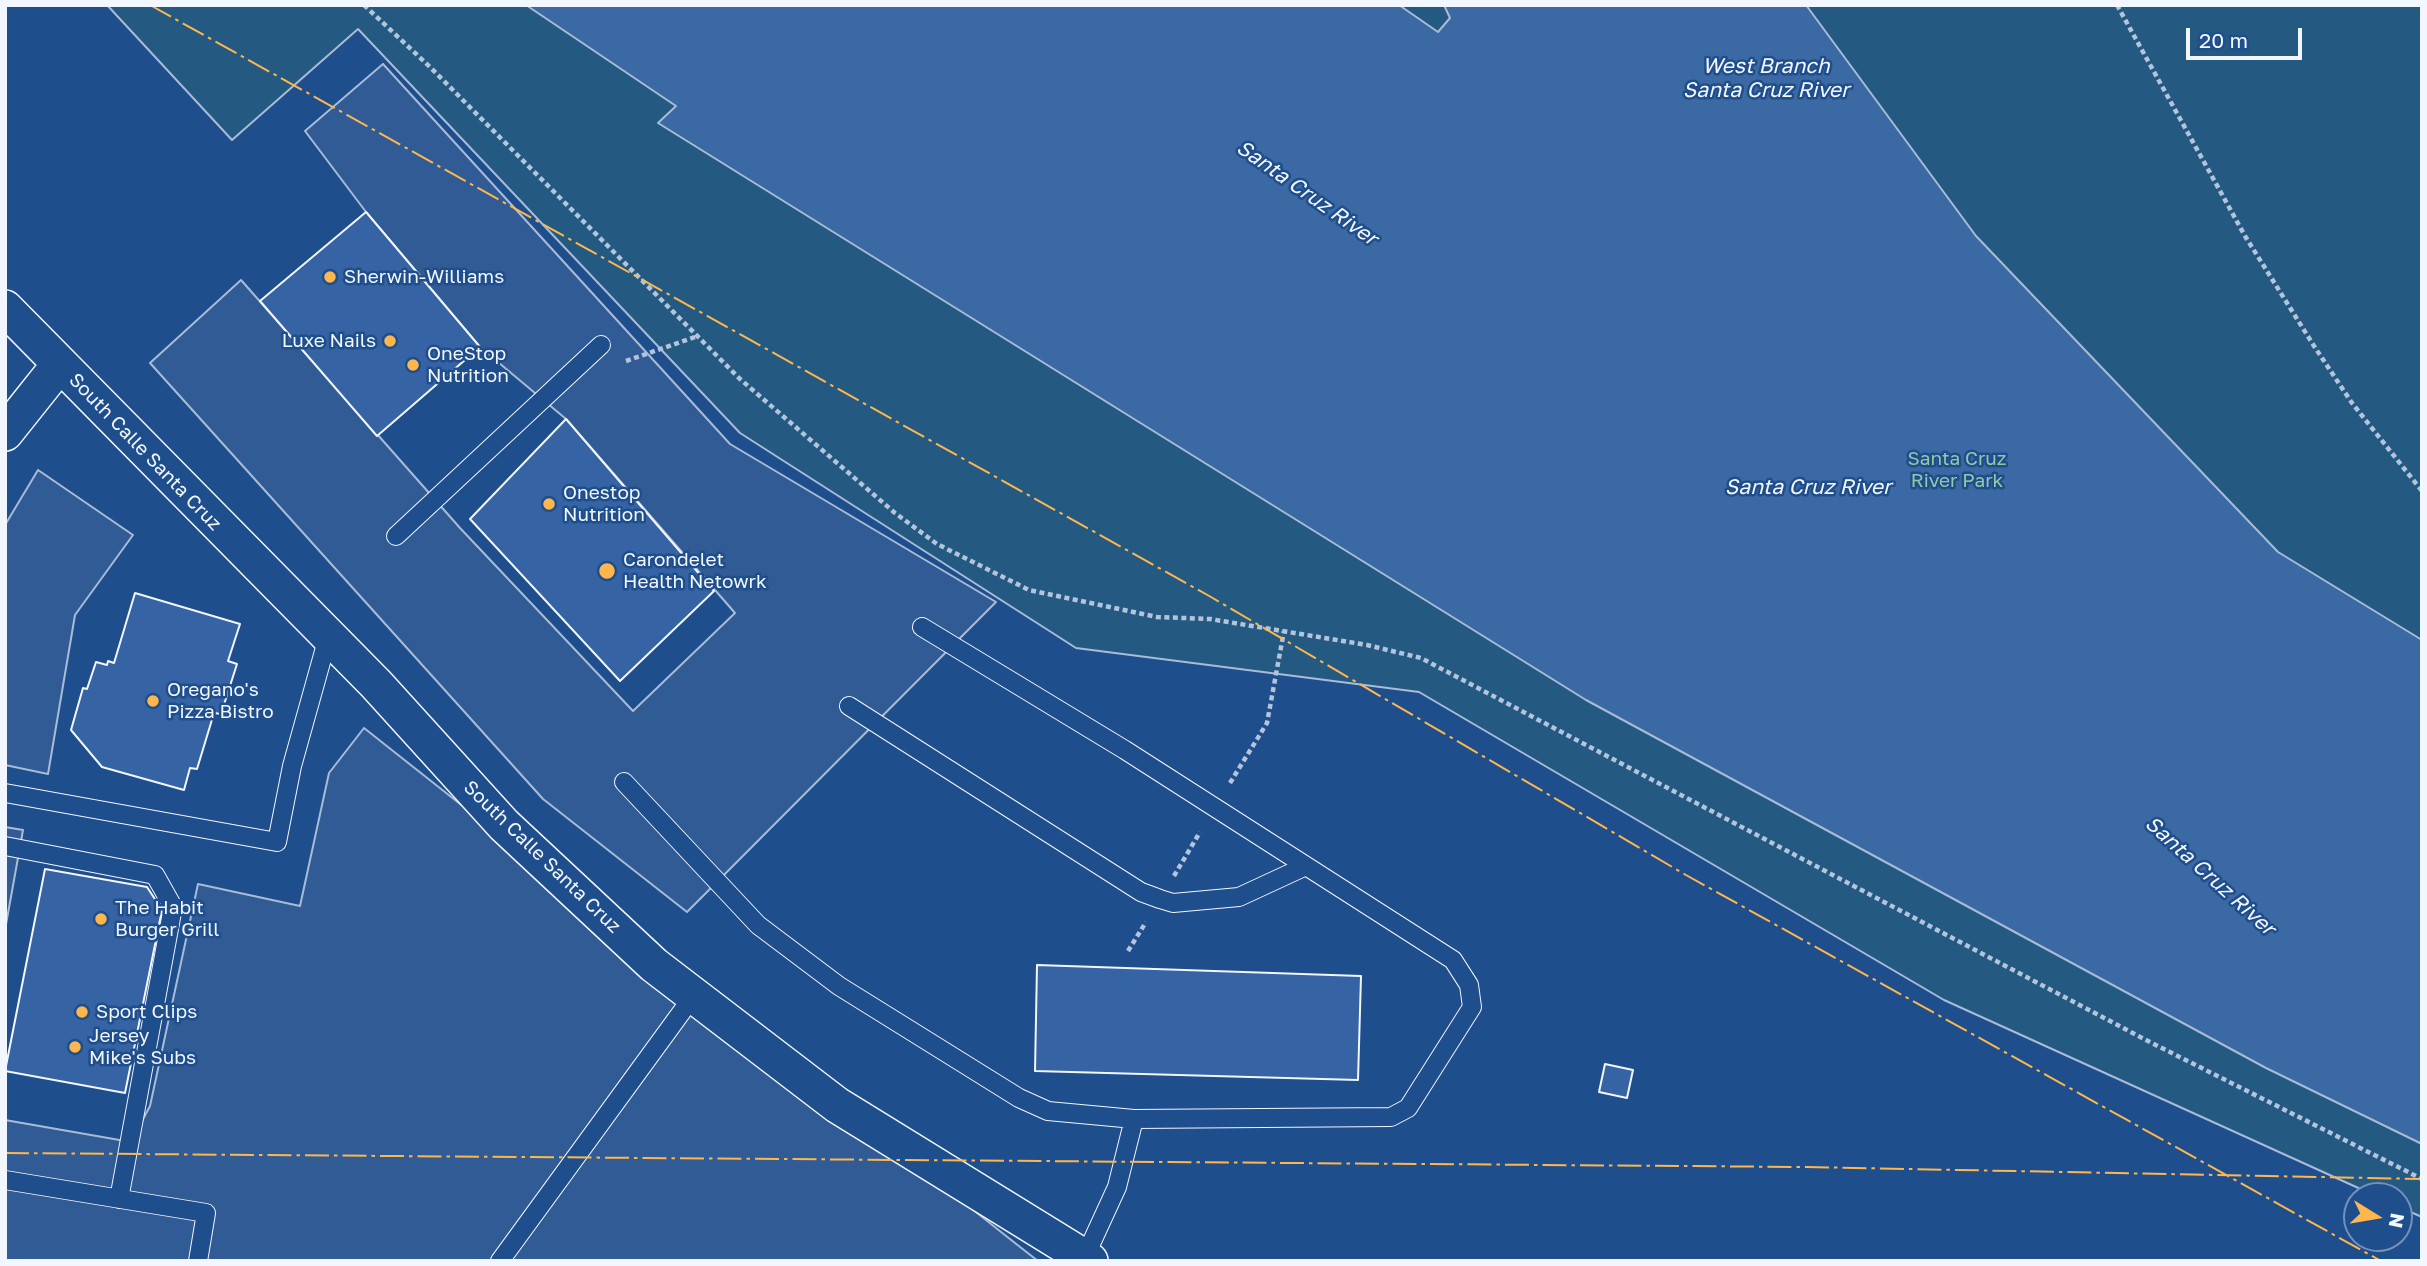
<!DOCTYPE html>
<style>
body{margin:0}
#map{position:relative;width:2427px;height:1266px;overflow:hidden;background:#1f4e8c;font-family:"Golos Text",sans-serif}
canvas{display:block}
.frame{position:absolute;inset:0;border:7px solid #f2f6ff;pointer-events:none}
.north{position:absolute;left:2343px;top:1182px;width:70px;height:70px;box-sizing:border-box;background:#1f4e8c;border:2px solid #7391ba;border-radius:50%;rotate:101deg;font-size:19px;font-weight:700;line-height:28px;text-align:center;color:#f2f6ff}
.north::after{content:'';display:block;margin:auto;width:24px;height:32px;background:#ffb74d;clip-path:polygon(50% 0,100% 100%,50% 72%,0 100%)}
.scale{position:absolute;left:2186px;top:28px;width:116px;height:32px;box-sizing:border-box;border:4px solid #f2f6ff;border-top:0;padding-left:9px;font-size:21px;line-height:24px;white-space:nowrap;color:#f2f6ff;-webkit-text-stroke:5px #1f4e8c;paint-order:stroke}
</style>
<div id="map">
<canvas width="2427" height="1266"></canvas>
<div class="frame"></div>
<div class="north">N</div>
<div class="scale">20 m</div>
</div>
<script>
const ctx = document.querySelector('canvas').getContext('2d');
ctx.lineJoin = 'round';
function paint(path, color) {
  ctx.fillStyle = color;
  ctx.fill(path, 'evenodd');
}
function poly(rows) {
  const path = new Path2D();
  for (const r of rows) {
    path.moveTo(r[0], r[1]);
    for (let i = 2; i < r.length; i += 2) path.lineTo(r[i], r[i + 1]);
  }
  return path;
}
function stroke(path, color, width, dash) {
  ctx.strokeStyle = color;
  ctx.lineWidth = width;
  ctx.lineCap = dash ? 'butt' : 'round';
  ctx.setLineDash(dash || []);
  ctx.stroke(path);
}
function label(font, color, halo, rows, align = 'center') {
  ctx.font = font + ' "Golos Text",sans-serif';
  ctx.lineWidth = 5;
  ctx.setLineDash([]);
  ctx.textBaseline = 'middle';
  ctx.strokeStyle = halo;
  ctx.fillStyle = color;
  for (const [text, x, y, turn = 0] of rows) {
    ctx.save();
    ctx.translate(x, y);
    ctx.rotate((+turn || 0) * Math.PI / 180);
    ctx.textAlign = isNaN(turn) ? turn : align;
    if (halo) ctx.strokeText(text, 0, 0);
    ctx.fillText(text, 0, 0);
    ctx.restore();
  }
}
const green = poly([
 [107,5,2422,5,2422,1217,2399,1207,2399,1196,2376,1196,1944,1000,1419,692,1076,648,740,433,358,29,232,140,107,5]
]);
const parking = poly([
 [383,64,730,444,996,602,687,912,543,799,150,363,241,280,460,528,633,711,735,613,566,419,480,347,366,212,305,131,383,64],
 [38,470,133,535,75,615,48,774,5,765,5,525,38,470],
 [364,728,1015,1243,1038,1261,5,1261,5,1120,131,1142,150,1106,198,884,300,906,329,773,364,728],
 [5,827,23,830,5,930,5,827]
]);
const water = poly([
 [526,5,1399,5,1438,32,1450,18,1444,5,1806,5,1976,236,2278,552,2422,640,2422,1144,2266,1068,1586,700,658,123,676,106,526,5]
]);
const building = poly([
 [366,212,480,347,377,436,260,301,366,212],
 [566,419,714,591,620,681,470,519,566,419],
 [135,593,240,624,228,661,237,664,221,714,214,713,197,769,190,768,184,790,102,767,71,730,83,688,87,689,96,662,107,665,108,661,114,663,135,593],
 [45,869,147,887,162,910,125,1093,5,1071,45,869],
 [1037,965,1361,976,1358,1080,1035,1071,1037,965],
 [1605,1064,1633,1070,1627,1098,1599,1092,1605,1064]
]);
const path = poly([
 [364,5,430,67,740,379,895,513,937,544,1029,590,1157,617,1210,619,1367,645,1421,658,2146,1040,2422,1179],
 [2117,5,2245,236,2314,346,2352,403,2422,491],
 [626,361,698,336],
 [1230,783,1267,723,1284,631],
 [1174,876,1200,832],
 [1128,951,1146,922]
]);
const lane = poly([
 [396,536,601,345],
 [849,706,1141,892,1160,899,1173,903,1239,897,1306,866],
 [624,782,758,925,839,986,1019,1098,1048,1111,1134,1119,1391,1117,1408,1108,1472,1007,1469,985,1453,960,1125,750,922,627],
 [5,793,277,842,292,766,328,637],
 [5,846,155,875,173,907,119,1199],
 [5,1180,206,1213,198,1261],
 [500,1261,694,995],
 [1083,1261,1117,1187,1134,1119]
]);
const street = poly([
 [5,308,376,684,504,825,654,965,837,1105,1090,1261],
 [5,433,60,364]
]);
const power = poly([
 [150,5,1211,597,1686,875,2381,1261],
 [5,1153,1806,1167,2422,1179]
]);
const markers = [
 [330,277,7,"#ffb74d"],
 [390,341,7,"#ffb74d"],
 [413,365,7,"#ffb74d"],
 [549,504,7,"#ffb74d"],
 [607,571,9,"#ffb74d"],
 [153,701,7,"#ffb74d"],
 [101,919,7,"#ffb74d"],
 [82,1012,7,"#ffb74d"],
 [75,1047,7,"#ffb74d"]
];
const poiNames = [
 ["Sherwin-Williams",344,277],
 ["Luxe Nails",376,341,"right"],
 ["OneStop",427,354],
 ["Nutrition",427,376],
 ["Onestop",563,493],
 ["Nutrition",563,515],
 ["Carondelet",623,560],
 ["Health Netowrk",623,582],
 ["Oregano's",167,690],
 ["Pizza Bistro",167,712],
 ["The Habit",115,908],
 ["Burger Grill",115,930],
 ["Sport Clips",96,1012],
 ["Jersey",89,1036],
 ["Mike's Subs",89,1058]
];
const streetNames = [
 ["South Calle Santa Cruz",145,452,46],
 ["South Calle Santa Cruz",542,857,44]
];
const parkNames = [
 ["Santa Cruz",1957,459],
 ["River Park",1957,481]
];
const waterNames = [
 ["West Branch",1766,66],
 ["Santa Cruz River",1766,90],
 ["Santa Cruz River",1307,193,35],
 ["Santa Cruz River",1808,487],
 ["Santa Cruz River",2210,876,42]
];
paint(green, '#245a82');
stroke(green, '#a8bbd7', 2);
paint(parking, '#305b95');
stroke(parking, '#a8bbd7', 2);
paint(water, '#3b69a3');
stroke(water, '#a8bbd7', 2);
paint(building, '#3563a3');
stroke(building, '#f2f6ff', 2);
stroke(lane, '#f2f6ff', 20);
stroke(street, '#f2f6ff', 38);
stroke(path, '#b3c4dc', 4.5, [5, 3.5]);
stroke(lane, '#1f4e8c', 18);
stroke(street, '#1f4e8c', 35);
stroke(power, '#ffb74d', 2, [24, 5, 3.5, 5]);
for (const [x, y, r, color] of markers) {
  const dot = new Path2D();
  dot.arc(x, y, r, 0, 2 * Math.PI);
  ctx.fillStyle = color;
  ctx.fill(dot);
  stroke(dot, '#1f4e8c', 2.5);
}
label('19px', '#f2f6ff', '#1f4e8c', poiNames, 'left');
label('19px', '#f2f6ff', '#1f4e8c', streetNames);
label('19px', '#97c8a6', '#1f4e8c', parkNames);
label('italic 21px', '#f2f6ff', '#1f4e8c', waterNames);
</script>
